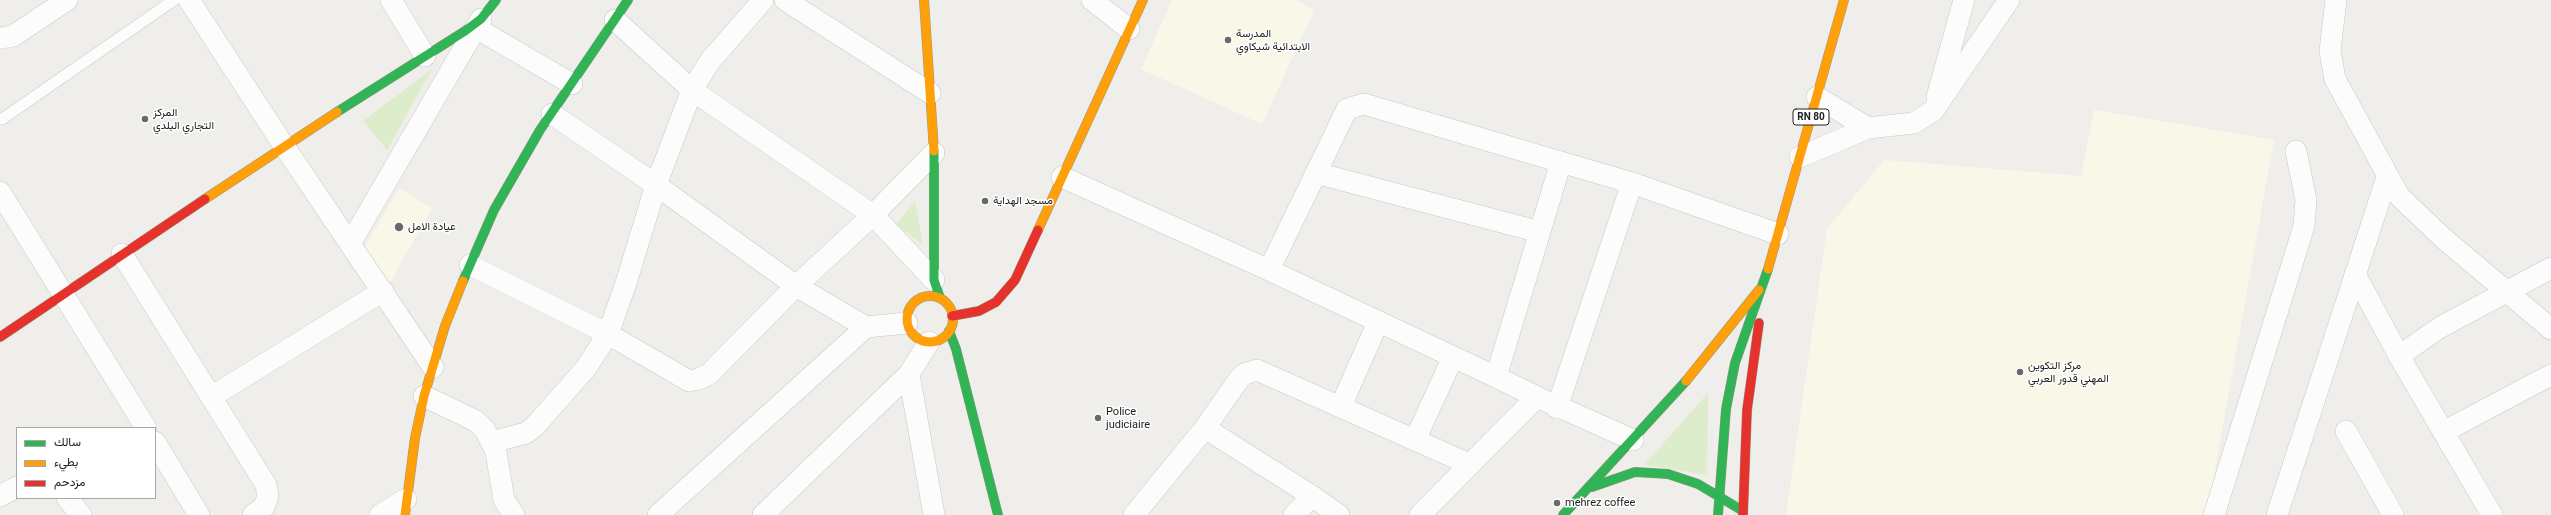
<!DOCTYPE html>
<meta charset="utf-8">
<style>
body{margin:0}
#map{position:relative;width:2551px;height:515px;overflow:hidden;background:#f0eeeb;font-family:Roboto,Vazirmatn,sans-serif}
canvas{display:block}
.legend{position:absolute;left:16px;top:427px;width:140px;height:72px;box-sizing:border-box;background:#fff;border:1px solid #a7a7a7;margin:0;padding:5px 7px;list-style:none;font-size:12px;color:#222}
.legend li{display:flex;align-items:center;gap:8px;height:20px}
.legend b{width:20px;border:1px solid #a7a7a7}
</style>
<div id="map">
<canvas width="2551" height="515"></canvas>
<ul class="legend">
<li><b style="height:5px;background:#30b455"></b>سالك</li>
<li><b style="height:5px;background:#ff9f0a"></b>بطيء</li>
<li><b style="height:5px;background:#e5322d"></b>مزدحم</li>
</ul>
</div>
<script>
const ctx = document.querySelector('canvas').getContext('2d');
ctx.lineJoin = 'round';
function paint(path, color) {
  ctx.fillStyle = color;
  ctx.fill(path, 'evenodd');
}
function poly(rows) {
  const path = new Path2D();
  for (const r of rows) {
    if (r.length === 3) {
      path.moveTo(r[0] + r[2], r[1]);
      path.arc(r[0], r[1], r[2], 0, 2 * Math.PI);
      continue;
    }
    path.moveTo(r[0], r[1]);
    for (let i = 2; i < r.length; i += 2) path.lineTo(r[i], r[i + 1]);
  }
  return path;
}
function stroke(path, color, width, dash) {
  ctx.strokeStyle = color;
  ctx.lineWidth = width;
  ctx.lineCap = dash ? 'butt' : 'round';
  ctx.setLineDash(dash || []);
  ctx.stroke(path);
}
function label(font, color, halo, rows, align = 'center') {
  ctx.font = font + ' Roboto,Vazirmatn,sans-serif';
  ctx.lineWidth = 3;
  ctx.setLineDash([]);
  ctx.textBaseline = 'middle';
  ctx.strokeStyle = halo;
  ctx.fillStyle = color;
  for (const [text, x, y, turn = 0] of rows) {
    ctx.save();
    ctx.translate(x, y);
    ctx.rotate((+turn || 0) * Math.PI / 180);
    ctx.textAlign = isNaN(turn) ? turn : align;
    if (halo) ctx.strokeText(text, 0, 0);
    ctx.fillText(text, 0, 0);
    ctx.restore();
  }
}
const education = poly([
 [1172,0,1296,0,1314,10,1262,124,1141,69],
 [2094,110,2274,140,2207,515,1786,515,1827,229,1884,160,2081,176],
 [399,188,432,208,390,283,365,247]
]);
const grass = poly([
 [432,69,387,150,363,121],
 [915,201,923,245,896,224],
 [1708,393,1707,475,1644,465]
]);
const lane = poly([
 [2,119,174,0]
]);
const street = poly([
 [189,0,284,146,433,367],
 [391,0,425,56],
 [785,0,930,93],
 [1092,0,1129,29],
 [2336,0,2330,51,2335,79,2399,196,2443,238,2551,329],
 [615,20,692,90,873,215,934,280],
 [476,28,572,84],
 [0,38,13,36,67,0],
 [1937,97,1964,0],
 [552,114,656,185,796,286,866,327],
 [1868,128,1914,123,1933,111,2009,0],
 [1800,157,1868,128,1817,97],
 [1316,173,1540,232],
 [1062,177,1269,270,1496,377,1561,162],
 [0,192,146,428],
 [351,242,481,19],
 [122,254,266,485,268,496,264,507,253,515],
 [470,265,608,334,689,381,699,379,709,374,796,286,873,215,934,153],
 [1269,270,1347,109,1364,104,1632,183,1778,234],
 [2355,274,2399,356],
 [909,374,934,515],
 [1496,377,1537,397],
 [424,396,476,421,485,430,496,452,504,500,514,515],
 [211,397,383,291],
 [1341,406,1378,322],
 [1557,408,1632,183],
 [1205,428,1312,496,1339,515],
 [2346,431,2393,515],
 [2443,432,2551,375],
 [1415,440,1453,357],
 [155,442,199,515],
 [492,442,526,433,535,426,586,368,608,334,626,283,656,185,692,90,710,61,763,0],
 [0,496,17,487],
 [67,498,81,515],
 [380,515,406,499],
 [658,515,866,327,907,323],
 [763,515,909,374,929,342],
 [1134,515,1205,428,1239,379,1244,374,1257,370,1469,464],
 [1294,515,1312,496],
 [1420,515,1537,397,1633,440],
 [2214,515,2304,226,2306,200,2296,151],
 [2277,515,2387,177],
 [2492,515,2399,356,2439,328,2551,268]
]);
const fast = poly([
 [337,112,465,31,481,19,496,0],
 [934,151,934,280,940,298],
 [463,281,494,210,540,130,628,0],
 [949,331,956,349,998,515],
 [1592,487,1635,472,1668,474,1698,484,1743,511],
 [1563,515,1686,381],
 [1718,515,1726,409,1735,363,1768,269]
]);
const slow = poly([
 [924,0,934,151],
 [205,199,337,112],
 [1038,230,1143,0],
 [1768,269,1844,0],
 [930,319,23],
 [1686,381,1759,290],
 [405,515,415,438,424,396,445,326,463,281]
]);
const jam = poly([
 [952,316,979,311,996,302,1015,280,1038,230],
 [0,337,205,199],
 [1743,515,1747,410,1759,323]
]);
const markers = [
 [1228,40,4,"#6a6968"],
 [145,119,4,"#6a6968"],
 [985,201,4,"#6a6968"],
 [399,227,5,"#6a6968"],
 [2020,372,4,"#6a6968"],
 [1098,418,4,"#6a6968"],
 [1557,503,4,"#6a6968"]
];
const shields = [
 [1811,117,36]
];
const shieldNames = [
 ["RN 80",1811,117]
];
const poiNames = [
 ["المدرسة",1236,34],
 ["الابتدائية شيكاوي",1236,47],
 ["المركز",153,113],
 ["التجاري البلدي",153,126],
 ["مسجد الهداية",993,201],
 ["عيادة الامل",408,227],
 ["مركز التكوين",2028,366],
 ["المهني قدور العربي",2028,379],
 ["Police",1106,412],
 ["judiciaire",1106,425],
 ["mehrez coffee",1565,503]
];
paint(education, '#f8f7e8');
paint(grass, '#ddeccb');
stroke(lane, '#c9c8c7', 12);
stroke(street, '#c9c8c7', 22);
stroke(fast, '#999a82', 10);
stroke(slow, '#999a82', 10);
stroke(jam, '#999a82', 10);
stroke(lane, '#fdfcfc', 11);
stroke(street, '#fdfcfc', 21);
stroke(fast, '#30b455', 9);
stroke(slow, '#ff9f0a', 9);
stroke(jam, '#e5322d', 9);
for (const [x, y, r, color] of markers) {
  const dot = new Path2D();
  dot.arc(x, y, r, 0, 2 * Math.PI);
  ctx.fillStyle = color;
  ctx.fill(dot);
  stroke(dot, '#fff', 1.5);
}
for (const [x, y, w] of shields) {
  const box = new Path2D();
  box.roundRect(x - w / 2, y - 8, w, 16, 3);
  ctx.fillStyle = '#fff';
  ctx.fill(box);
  stroke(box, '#222', 1);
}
label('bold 10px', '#222', null, shieldNames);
label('11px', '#222', '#fff', poiNames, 'left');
</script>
